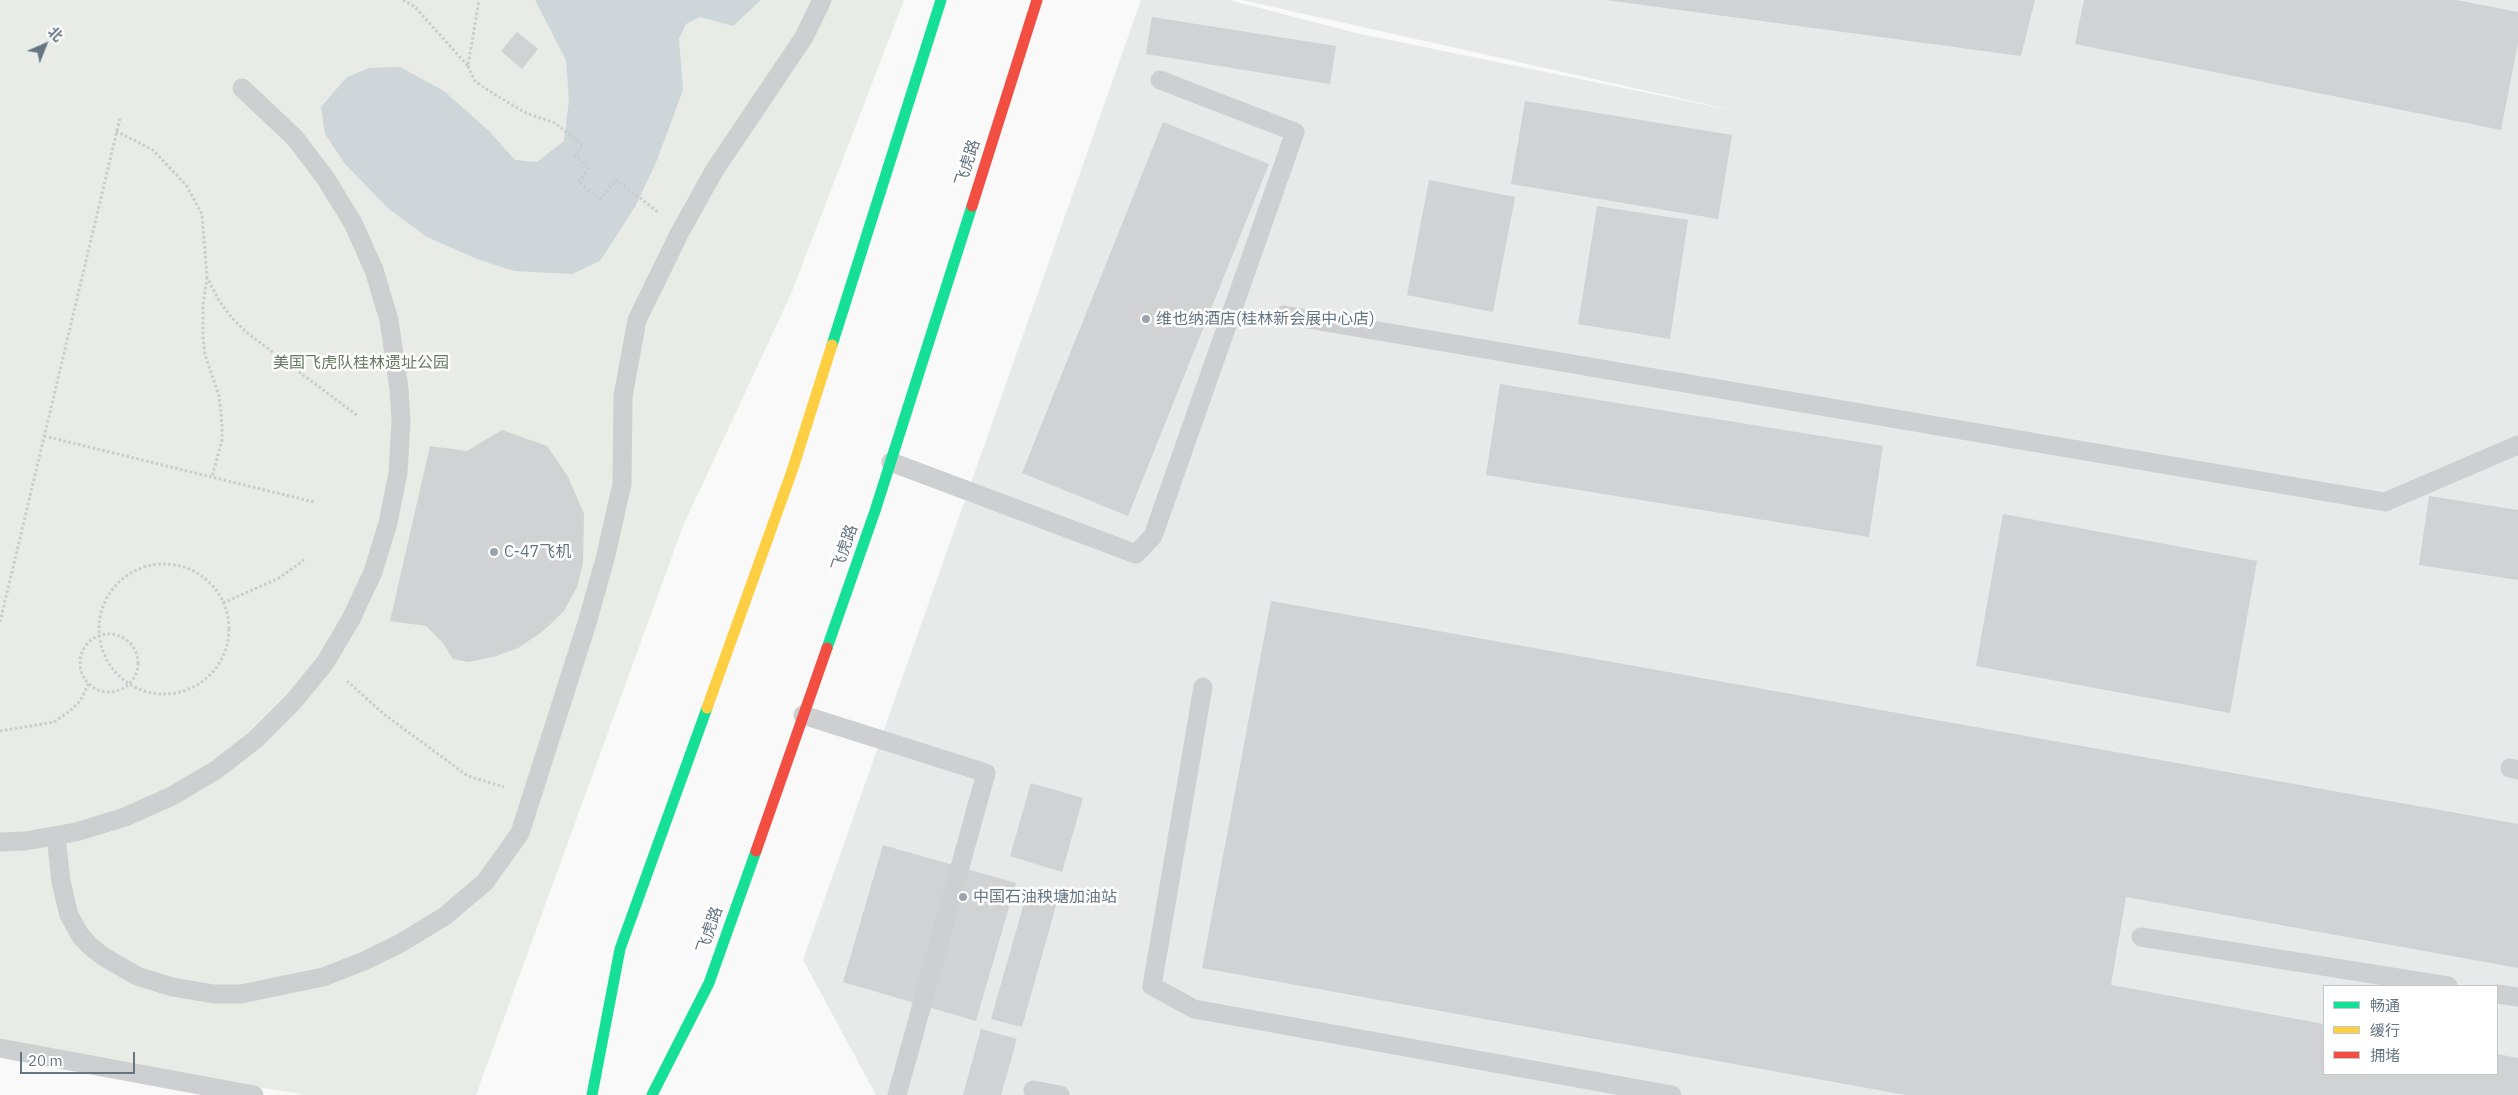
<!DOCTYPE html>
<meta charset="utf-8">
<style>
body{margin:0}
#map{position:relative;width:2518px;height:1095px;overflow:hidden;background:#f9f9f9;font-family:"IBM Plex Sans","Noto Sans SC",sans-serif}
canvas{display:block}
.legend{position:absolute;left:2323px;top:985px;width:175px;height:90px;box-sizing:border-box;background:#fff;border:1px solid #c1c8cd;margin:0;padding:6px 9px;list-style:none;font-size:15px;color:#657683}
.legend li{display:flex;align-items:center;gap:10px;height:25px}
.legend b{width:25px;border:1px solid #c1c8cd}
.north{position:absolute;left:20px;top:20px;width:50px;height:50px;-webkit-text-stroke:4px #fff;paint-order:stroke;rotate:44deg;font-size:14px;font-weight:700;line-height:20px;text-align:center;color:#657683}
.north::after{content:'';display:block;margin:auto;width:18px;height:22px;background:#657683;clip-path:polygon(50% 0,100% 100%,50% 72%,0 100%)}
.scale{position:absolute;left:20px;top:1052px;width:115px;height:22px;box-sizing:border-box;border:2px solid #657683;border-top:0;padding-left:6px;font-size:15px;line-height:18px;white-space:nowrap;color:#657683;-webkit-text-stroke:4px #fff;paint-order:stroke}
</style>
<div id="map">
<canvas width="2518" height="1095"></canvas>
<ul class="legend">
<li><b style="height:6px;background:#16e098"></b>畅通</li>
<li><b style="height:6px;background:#ffcf43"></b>缓行</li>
<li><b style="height:6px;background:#f24e42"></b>拥堵</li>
</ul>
<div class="north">北</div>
<div class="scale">20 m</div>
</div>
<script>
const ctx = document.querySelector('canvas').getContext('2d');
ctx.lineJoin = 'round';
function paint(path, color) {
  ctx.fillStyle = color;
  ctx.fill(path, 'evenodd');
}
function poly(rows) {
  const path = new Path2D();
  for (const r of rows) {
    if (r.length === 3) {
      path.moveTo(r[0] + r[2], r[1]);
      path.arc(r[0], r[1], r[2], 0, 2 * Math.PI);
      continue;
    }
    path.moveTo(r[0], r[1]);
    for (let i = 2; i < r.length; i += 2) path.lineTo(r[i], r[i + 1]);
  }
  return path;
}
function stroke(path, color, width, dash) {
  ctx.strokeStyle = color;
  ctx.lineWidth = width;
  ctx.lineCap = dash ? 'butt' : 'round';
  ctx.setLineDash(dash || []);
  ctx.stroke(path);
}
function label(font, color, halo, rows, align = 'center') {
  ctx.font = font + ' "IBM Plex Sans","Noto Sans SC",sans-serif';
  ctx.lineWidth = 5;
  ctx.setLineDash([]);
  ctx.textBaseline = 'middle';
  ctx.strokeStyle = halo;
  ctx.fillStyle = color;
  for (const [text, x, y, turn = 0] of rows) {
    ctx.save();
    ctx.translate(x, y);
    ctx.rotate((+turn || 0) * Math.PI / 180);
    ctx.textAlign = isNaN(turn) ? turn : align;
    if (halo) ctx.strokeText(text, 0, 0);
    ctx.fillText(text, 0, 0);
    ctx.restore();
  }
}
const built = poly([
 [1141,0,1229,0,1356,33,1750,114,1242,0,2518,0,2518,1095,876,1095,803,960],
 [2324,986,2497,986,2497,1074,2324,1074]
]);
const green = poly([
 [0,0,904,0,791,294,683,526,476,1095,306,1095,0,1045]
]);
const water = poly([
 [535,0,761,0,733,26,700,17,686,24,679,39,683,90,657,160,635,207,600,261,572,274,514,271,477,259,427,237,389,209,345,164,325,134,321,107,347,77,369,68,400,67,444,91,489,131,515,160,537,162,564,141,569,100,566,60]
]);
const building = poly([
 [1606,0,2035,0,2021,56],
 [2084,0,2456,0,2518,12,2518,43,2501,130,2075,44],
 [1152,17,1336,46,1330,84,1146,54],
 [517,32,538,49,522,69,501,51],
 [1525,101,1732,135,1718,219,1511,184],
 [1163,122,1269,164,1128,516,1022,473],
 [1429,180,1515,197,1493,312,1407,295],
 [1597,206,1688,220,1670,339,1578,324],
 [1500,384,1883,446,1869,537,1486,475],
 [502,430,547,446,568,477,584,514,583,563,577,587,564,611,543,631,518,648,496,656,469,662,453,659,443,643,426,626,390,621,430,446,467,451],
 [2429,496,2518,510,2518,580,2419,565],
 [2003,514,2257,561,2230,713,1976,666],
 [1271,601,2518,824,2518,968,2126,897,2111,985,2324,1024,2324,1074,2497,1074,2497,1054,2518,1058,2518,1095,1906,1095,1202,968],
 [1031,783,1083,798,1062,872,1010,856],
 [883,845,1016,883,976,1021,843,982],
 [1027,893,1057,902,1022,1027,991,1019],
 [981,1029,1017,1039,1001,1095,963,1095]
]);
const path = poly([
 [403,0,415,7,468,66,479,0],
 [468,66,475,81,489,91,526,113,555,123,583,145,575,155,589,169,578,182,600,199,617,180,658,212],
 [116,131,153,150,186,185,202,214,207,277,218,299,231,317,246,332,358,416],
 [207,277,203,304,203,337,205,355,219,396,222,425,222,440,212,477],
 [44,436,314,502],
 [164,629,65],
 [223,603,279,578,304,560],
 [0,622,120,118],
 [109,663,29],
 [347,681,385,715,468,776,504,787],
 [0,731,54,722,70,711,80,701,89,683]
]);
const lane = poly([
 [1284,315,2385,502,2518,445],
 [891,462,1136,554,1153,536,1295,132,1160,80],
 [1203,687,1152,986,1194,1009,1672,1095],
 [803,715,986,773,897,1095],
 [2510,768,2518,770],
 [56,836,61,882,69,915,80,935,90,946,104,957,137,976,172,987,214,994,241,994,323,977,362,962,399,944,445,916,485,882,520,833,587,623,605,559,622,484,623,396,637,320,679,234,714,171,804,37,822,0],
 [0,842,25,841,76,832,125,817,172,796,216,770,256,739,293,702,325,663,351,619,373,572,388,523,398,473,401,421,399,389,389,320,374,270,353,223,326,179,295,138,242,88],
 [2141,937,2448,986],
 [2497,994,2518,997],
 [0,1048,254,1095],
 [1033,1090,1060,1095]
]);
const fast = poly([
 [832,345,941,0],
 [827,648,875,511,972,206],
 [592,1095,620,949,707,708],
 [652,1095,709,983,756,851]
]);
const slow = poly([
 [707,708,792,471,832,345]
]);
const jam = poly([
 [972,206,1037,0],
 [756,851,827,648]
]);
const markers = [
 [1146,319,5,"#99a4ac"],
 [494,552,5,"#99a4ac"],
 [963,897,5,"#99a4ac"]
];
const streetNames = [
 ["飞虎路",968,163,-72],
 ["飞虎路",845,548,-71],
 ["飞虎路",710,930,-71]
];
const poiNames = [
 ["维也纳酒店(桂林新会展中心店)",1156,319],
 ["C-47飞机",504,552],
 ["中国石油秧塘加油站",973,897]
];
const parkNames = [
 ["美国飞虎队桂林遗址公园",361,363]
];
paint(built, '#e8e9e9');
paint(green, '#e8ebe6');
paint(water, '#ced6d9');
paint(building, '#d0d2d3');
stroke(path, '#cbcccd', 3, [2.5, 2.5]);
stroke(lane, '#cecfd0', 19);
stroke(fast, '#16e098', 11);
stroke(slow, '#ffcf43', 11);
stroke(jam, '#f24e42', 11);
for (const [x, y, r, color] of markers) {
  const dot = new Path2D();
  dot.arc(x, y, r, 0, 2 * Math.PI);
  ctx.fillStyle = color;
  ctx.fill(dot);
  stroke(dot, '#fff', 2);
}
label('16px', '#657683', '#fff', streetNames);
label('16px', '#657683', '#fff', poiNames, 'left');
label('16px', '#687a64', '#fff', parkNames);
</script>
